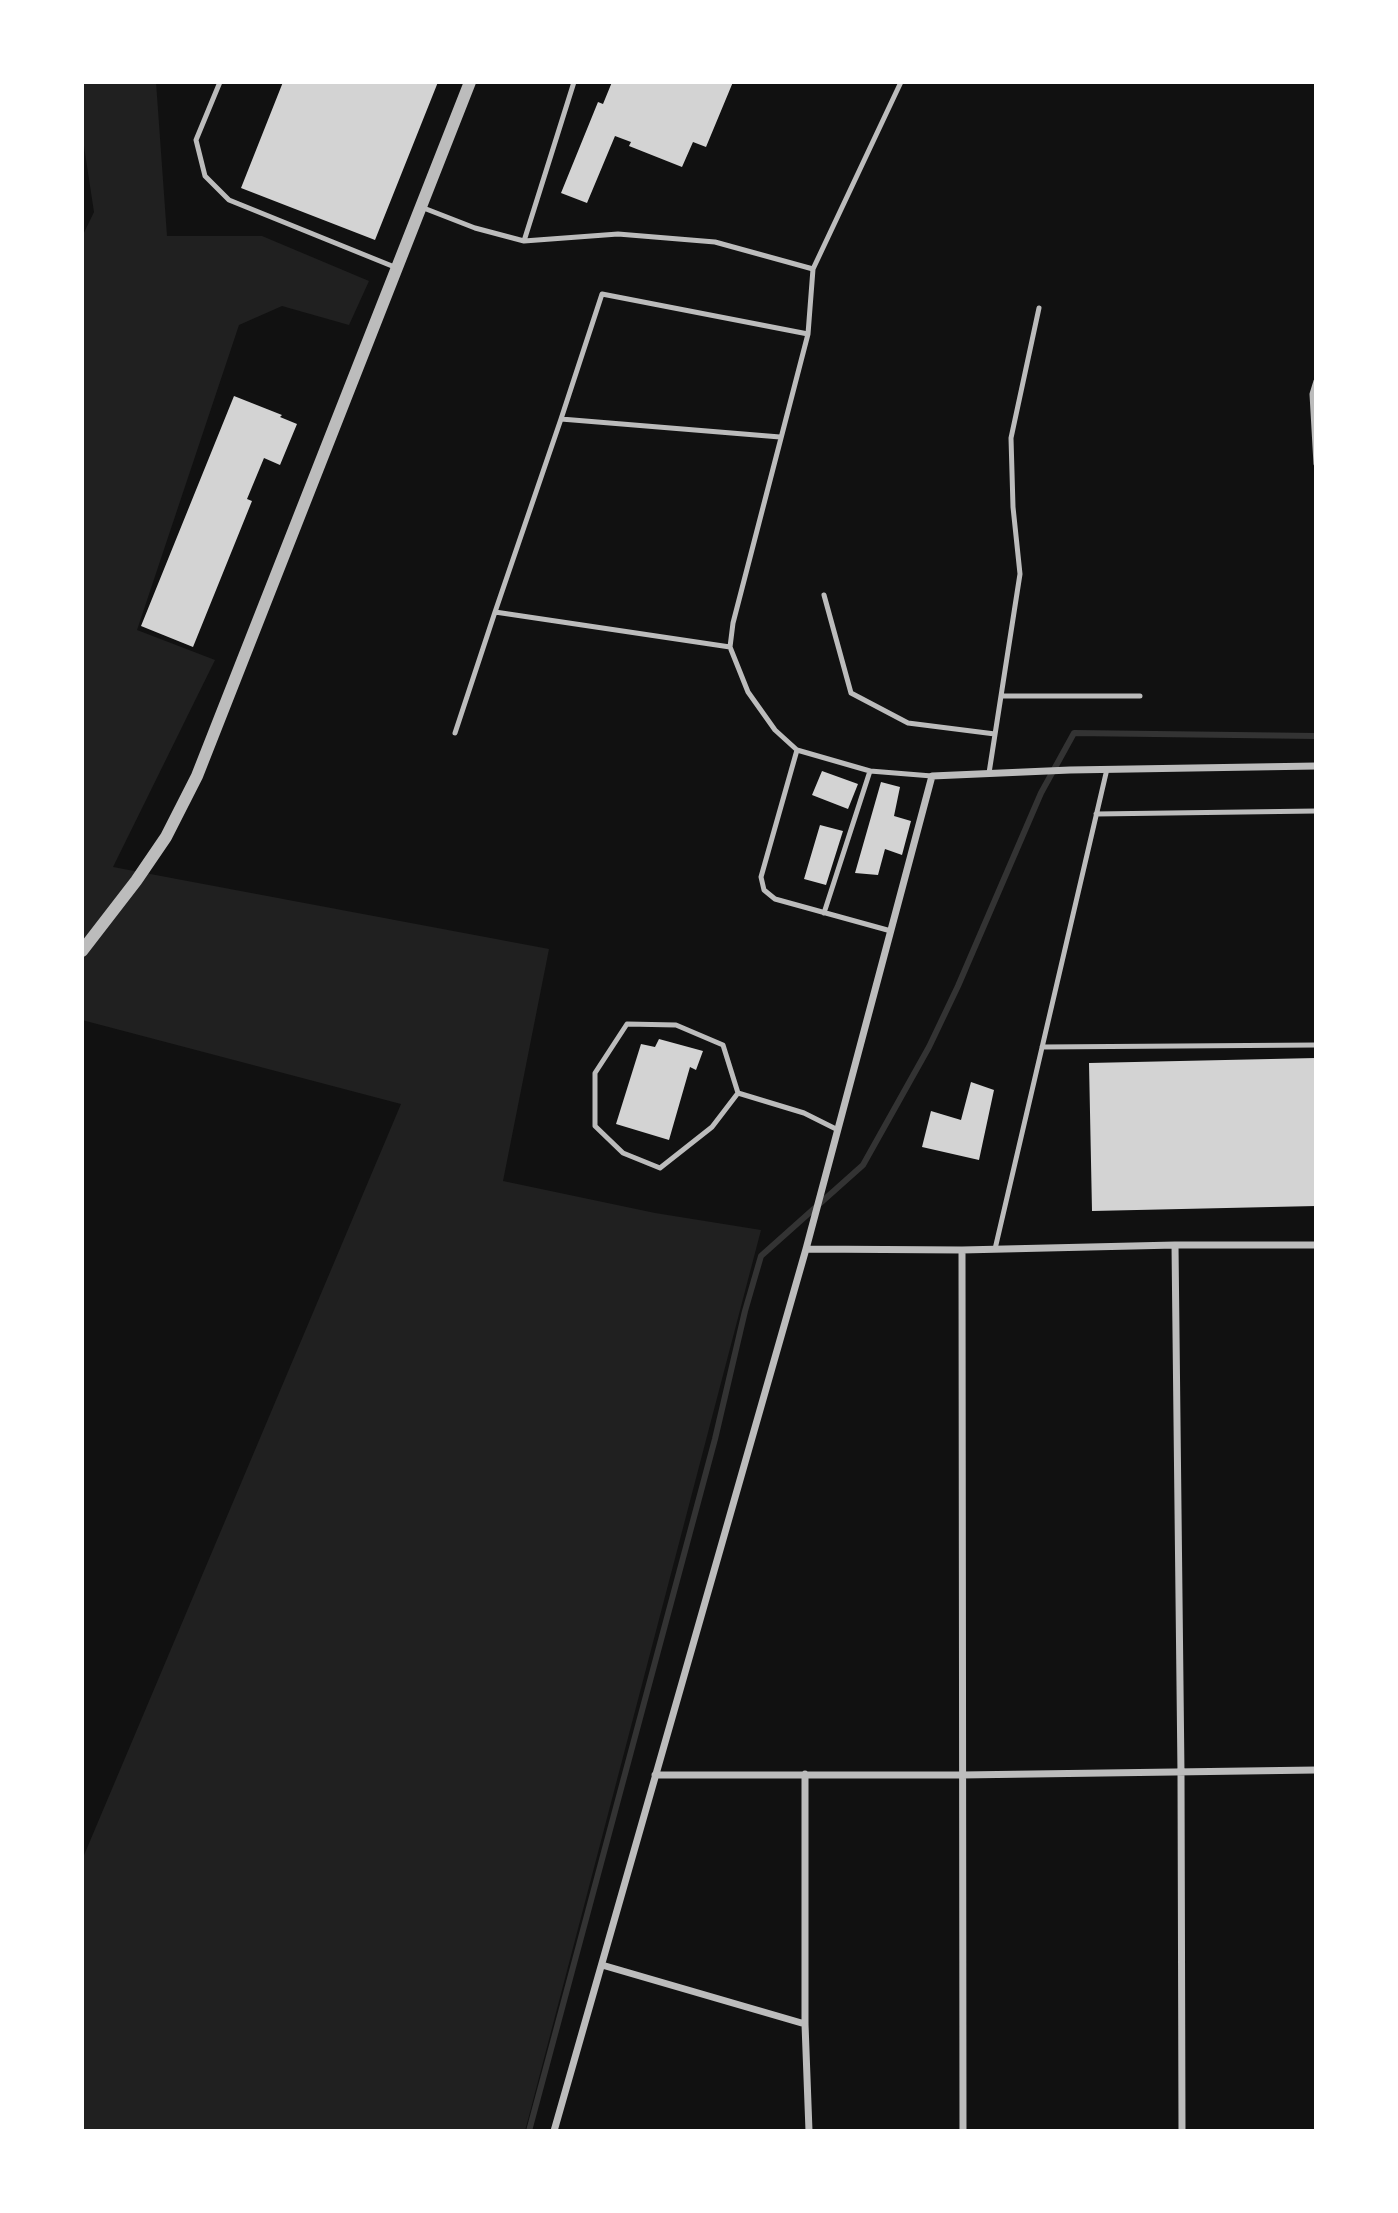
<!DOCTYPE html>
<style>
body{margin:0}
#map{position:relative;width:1398px;height:2213px;overflow:hidden;background:#111;font-family:Commissioner,sans-serif}
canvas{display:block}
.frame{position:absolute;inset:0;border:84px solid #fff;pointer-events:none}
</style>
<div id="map">
<canvas width="1398" height="2213"></canvas>
<div class="frame"></div>
</div>
<script>
const ctx = document.querySelector('canvas').getContext('2d');
ctx.lineJoin = 'round';
function paint(path, color) {
  ctx.fillStyle = color;
  ctx.fill(path, 'evenodd');
}
function poly(rows) {
  const path = new Path2D();
  for (const r of rows) {
    path.moveTo(r[0], r[1]);
    for (let i = 2; i < r.length; i += 2) path.lineTo(r[i], r[i + 1]);
  }
  return path;
}
function stroke(path, color, width, dash) {
  ctx.strokeStyle = color;
  ctx.lineWidth = width;
  ctx.lineCap = dash ? 'butt' : 'round';
  ctx.setLineDash(dash || []);
  ctx.stroke(path);
}
const green = poly([
 [82,82,156,82,167,236,262,236,369,281,349,325,282,306,239,325,137,630,215,660,113,867,549,949,503,1181,655,1213,761,1230,525,2131,82,2131,82,1860,401,1104,82,1020,82,237,94,212,82,133]
]);
const stream = poly([
 [529,2131,715,1439,745,1311,761,1256,863,1165,929,1047,958,986,1041,793,1074,733,1316,736]
]);
const building = poly([
 [283,82,438,82,375,240,241,188],
 [612,82,733,82,706,147,693,142,682,167,629,146,631,142,615,136,587,203,561,193,598,102,603,104],
 [234,396,282,415,280,417,297,424,280,465,264,458,247,499,252,501,193,647,141,626],
 [822,771,858,784,848,809,812,795],
 [881,782,900,787,894,816,911,821,902,855,885,849,878,875,855,873],
 [820,825,843,831,826,885,804,879],
 [659,1039,703,1051,696,1070,690,1067,669,1140,616,1124,641,1044,655,1047],
 [1316,1058,1316,1206,1092,1211,1089,1063],
 [971,1082,994,1090,979,1160,922,1147,931,1111,961,1120]
]);
const service = poly([
 [220,82,196,140,205,176,229,200,397,268],
 [421,207,475,228,524,241,618,234,715,242,813,269,808,334,733,623,730,647,748,692,775,730,797,750,870,771,932,776],
 [524,241,574,82],
 [813,269,901,82],
 [1316,381,1312,394,1316,464],
 [561,419,602,294,808,334],
 [824,595,851,693,908,723,995,734],
 [730,647,495,612,561,419,780,437],
 [1001,696,1140,696],
 [455,733,495,612],
 [797,750,761,877,764,890,775,899,891,931],
 [989,773,1020,574,1013,507,1011,438,1039,308],
 [1096,814,1316,811],
 [824,913,870,771],
 [1042,1047,1316,1045],
 [738,1093,723,1045,676,1025,627,1024,595,1073,595,1126,623,1153,660,1168,712,1127,738,1093,804,1113,838,1130],
 [995,1249,1107,769]
]);
const minor = poly([
 [1175,1245,1181,1773,1182,2131],
 [806,1249,962,1250,1175,1245,1316,1245],
 [962,1250,963,2131],
 [805,1774,805,2024,809,2131],
 [655,1775,962,1775,1316,1770],
 [602,1965,805,2024],
 [554,2131,806,1249,932,776,1070,770,1316,766]
]);
const tertiary = poly([
 [82,951,136,881,166,837,197,776,470,82]
]);
paint(green, '#202020');
stroke(stream, '#333', 6);
paint(building, '#d3d3d3');
stroke(service, '#bcbcbc', 5);
stroke(minor, '#bcbcbc', 7);
stroke(tertiary, '#bcbcbc', 12);
</script>
